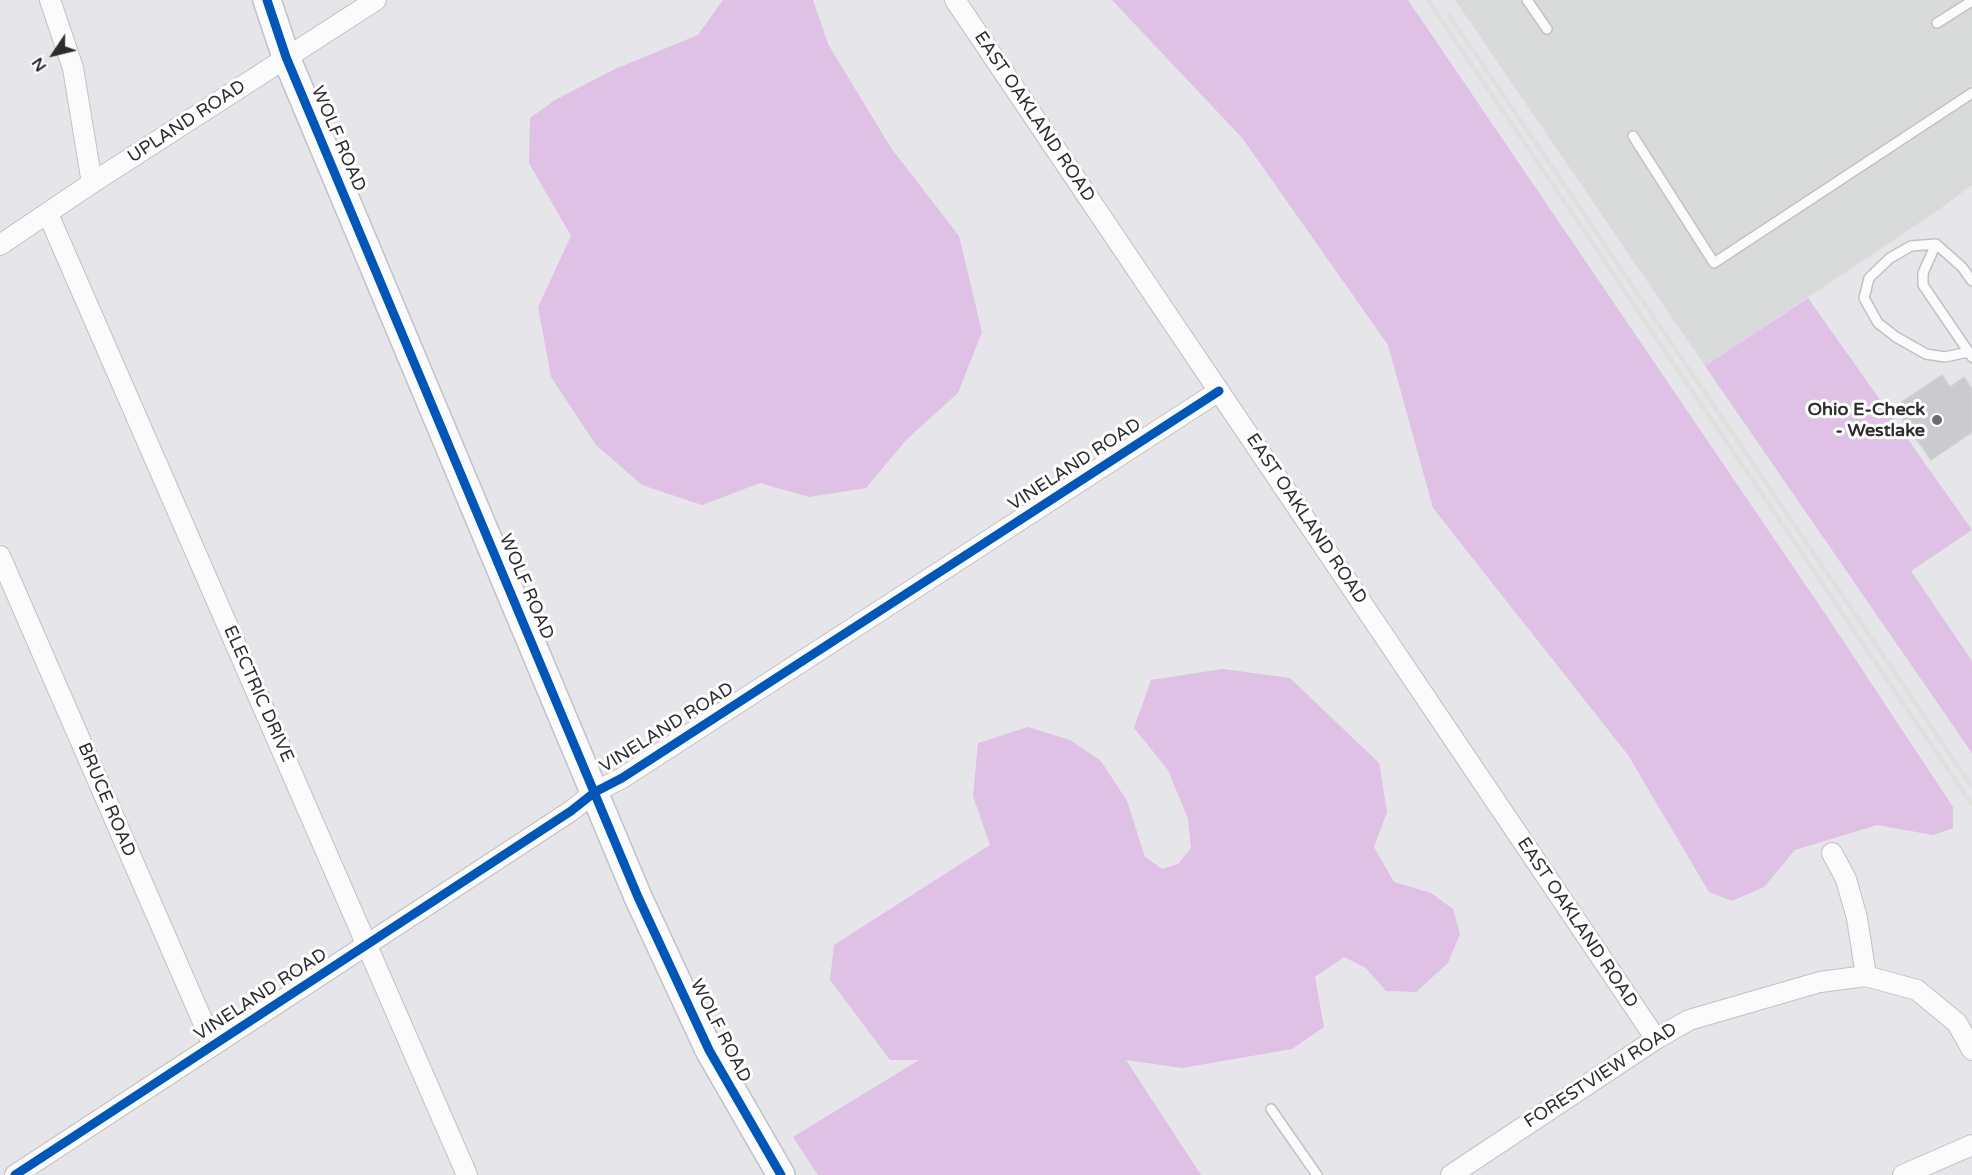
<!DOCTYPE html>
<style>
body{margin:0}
#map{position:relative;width:1972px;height:1175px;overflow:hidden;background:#e5e5ea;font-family:"Varela Round",sans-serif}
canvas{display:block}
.north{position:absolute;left:24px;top:24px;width:60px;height:60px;-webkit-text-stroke:4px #fff;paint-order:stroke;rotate:235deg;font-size:16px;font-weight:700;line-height:24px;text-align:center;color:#2d2d2d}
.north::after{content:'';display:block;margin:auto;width:21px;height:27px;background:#2d2d2d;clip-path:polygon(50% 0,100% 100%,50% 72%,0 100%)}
</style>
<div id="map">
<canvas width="1972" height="1175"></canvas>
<div class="north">N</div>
</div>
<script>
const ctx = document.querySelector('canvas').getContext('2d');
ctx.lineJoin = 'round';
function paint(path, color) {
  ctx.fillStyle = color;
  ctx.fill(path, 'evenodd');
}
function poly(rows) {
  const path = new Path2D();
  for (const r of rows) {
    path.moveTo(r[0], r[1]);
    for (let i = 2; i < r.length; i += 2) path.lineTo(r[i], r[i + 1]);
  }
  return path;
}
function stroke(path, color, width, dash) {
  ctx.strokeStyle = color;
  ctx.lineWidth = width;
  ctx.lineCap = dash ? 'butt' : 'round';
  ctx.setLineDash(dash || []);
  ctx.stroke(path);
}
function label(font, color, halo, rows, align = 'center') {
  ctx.font = font + ' "Varela Round",sans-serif';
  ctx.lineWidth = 6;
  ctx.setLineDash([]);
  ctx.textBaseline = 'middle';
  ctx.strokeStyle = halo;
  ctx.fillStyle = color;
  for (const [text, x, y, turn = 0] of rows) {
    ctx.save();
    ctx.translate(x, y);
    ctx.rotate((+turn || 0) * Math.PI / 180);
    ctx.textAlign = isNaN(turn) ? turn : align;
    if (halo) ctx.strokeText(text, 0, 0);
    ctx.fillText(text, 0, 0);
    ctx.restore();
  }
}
const industrial = poly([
 [1455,0,1972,0,1972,185,1940,209,1705,366]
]);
const green = poly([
 [723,0,813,0,828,44,891,148,959,236,982,332,958,393,907,439,866,488,809,497,760,483,702,505,642,485,596,445,551,377,538,307,571,236,529,163,530,118,555,100,615,69,698,35],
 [1112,0,1408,0,1830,621,1953,807,1953,828,1933,835,1877,825,1795,850,1764,887,1732,901,1709,892,1628,755,1433,508,1388,345,1243,139],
 [1808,298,1972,530,1911,571,1972,661,1972,753,1705,366],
 [1223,669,1290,678,1379,763,1387,812,1374,847,1394,882,1431,893,1453,909,1460,934,1448,963,1416,992,1386,991,1366,968,1344,957,1315,977,1324,1027,1292,1049,1182,1068,1126,1060,1201,1175,818,1175,793,1137,919,1060,890,1060,830,980,834,945,990,845,973,796,978,743,1028,727,1070,740,1101,761,1127,801,1145,857,1162,869,1178,864,1191,848,1188,819,1168,770,1134,728,1151,680]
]);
const building = poly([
 [1942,375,1950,387,1964,377,1972,389,1972,432,1931,460,1894,407,1942,375]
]);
const lane = poly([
 [1527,0,1547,29],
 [1937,23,1972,1],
 [1633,136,1714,263,1972,93],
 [1936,244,1923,273,1923,285,1972,357],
 [1968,352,1945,357,1926,354,1896,337,1878,323,1864,298,1869,278,1890,258,1911,246,1936,244,1962,267,1972,281],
 [1271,1109,1317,1175]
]);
const street = poly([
 [50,0,73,68,92,183],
 [955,0,1656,1039],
 [48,214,467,1175],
 [0,245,92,183,376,0],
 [0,556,213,1045],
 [1832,853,1846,879,1857,918,1866,976],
 [15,1175,571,811,595,792,622,778,1219,391],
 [1451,1175,1656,1039,1689,1020,1820,982,1866,976,1917,990,1957,1023,1972,1050],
 [1903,1175,1972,1145]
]);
const secondary = poly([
 [267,0,286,57,638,897,709,1050,781,1175]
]);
const rail = poly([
 [1428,0,1972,805],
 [1449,15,1972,787]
]);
const cycleway = poly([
 [267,0,286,57,638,897,709,1050,781,1175],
 [15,1175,571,811,595,792,622,778,1219,391]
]);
const markers = [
 [1937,420,6,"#6d6d6f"]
];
const streetNames = [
 ["EAST OAKLAND ROAD",1034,117,56],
 ["UPLAND ROAD",187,122,-33],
 ["WOLF ROAD",338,139,67],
 ["VINELAND ROAD",1075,465,-33],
 ["EAST OAKLAND ROAD",1306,519,56],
 ["WOLF ROAD",526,587,67],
 ["ELECTRIC DRIVE",258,694,66],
 ["VINELAND ROAD",667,728,-32],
 ["BRUCE ROAD",106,800,67],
 ["EAST OAKLAND ROAD",1577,923,56],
 ["VINELAND ROAD",261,995,-33],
 ["WOLF ROAD",720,1031,63],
 ["FORESTVIEW ROAD",1601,1076,-33]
];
const poiNames = [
 ["Ohio E-Check",1925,410],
 ["- Westlake",1925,431]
];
paint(industrial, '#d9dbda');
paint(green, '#dec1e4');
paint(building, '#cbcbcf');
stroke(building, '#d1d1d5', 1.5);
stroke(lane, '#c2c2c3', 12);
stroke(street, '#c2c2c3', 22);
stroke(secondary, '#c2c2c3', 30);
stroke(lane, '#fbfbfc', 9);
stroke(street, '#fbfbfc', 20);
stroke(secondary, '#fbfbfc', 27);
stroke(rail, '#e0e1df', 4.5);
stroke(cycleway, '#0057b8', 9);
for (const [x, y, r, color] of markers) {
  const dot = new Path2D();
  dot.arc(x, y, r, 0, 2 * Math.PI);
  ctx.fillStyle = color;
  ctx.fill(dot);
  stroke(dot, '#fff', 2);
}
label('18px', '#2d2d2d', '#fff', streetNames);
label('bold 18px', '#2d2d2d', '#fff', poiNames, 'right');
</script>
